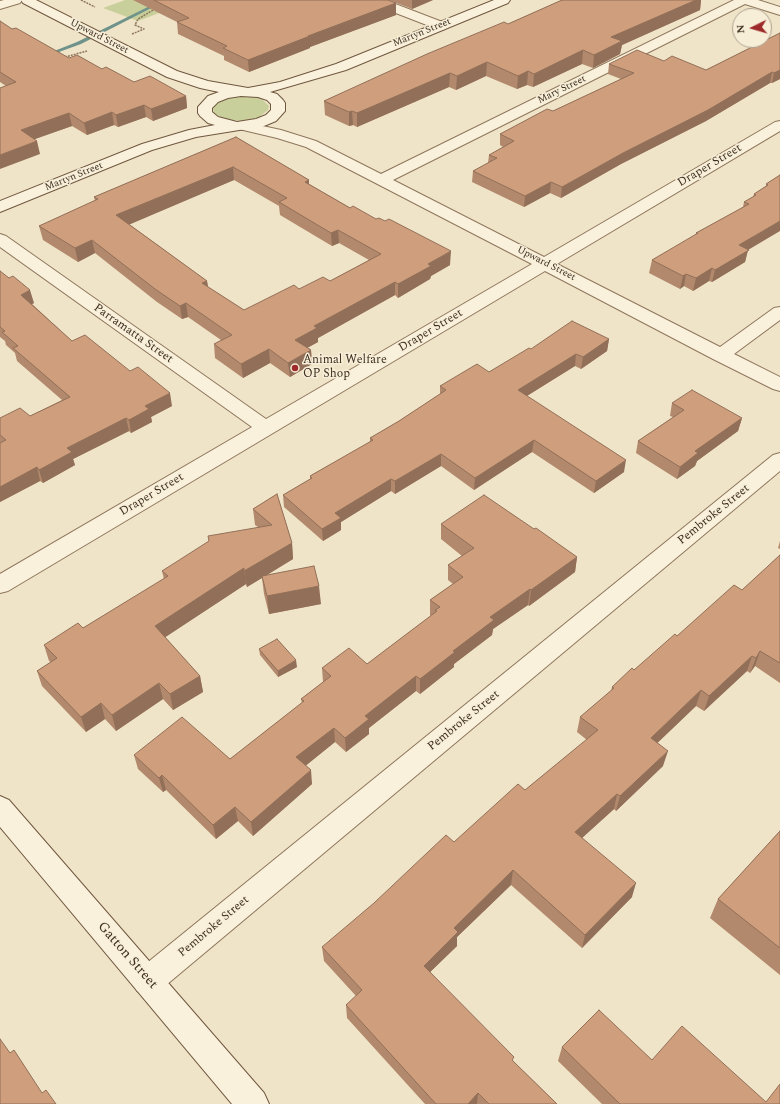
<!DOCTYPE html>
<style>
body{margin:0}
#map{position:relative;width:780px;height:1104px;overflow:hidden;background:#f0e4c8;font-family:Spectral,serif}
canvas{display:block}
.north{position:absolute;left:732px;top:8px;width:40px;height:40px;box-sizing:border-box;background:#f7eed8;border:1px solid #ada18e;border-radius:50%;rotate:265deg;font-size:11px;font-weight:700;line-height:16px;text-align:center;color:#3d2e20}
.north::after{content:'';display:block;margin:auto;width:14px;height:18px;background:#9e2a2b;clip-path:polygon(50% 0,100% 100%,50% 72%,0 100%)}
</style>
<div id="map">
<canvas width="780" height="1104"></canvas>
<div class="north">N</div>
</div>
<script>
const ctx = document.querySelector('canvas').getContext('2d');
ctx.lineJoin = 'round';
function paint(path, color) {
  ctx.fillStyle = color;
  ctx.fill(path, 'evenodd');
}
function poly(rows) {
  const path = new Path2D();
  for (const r of rows) {
    path.moveTo(r[0], r[1]);
    for (let i = 2; i < r.length; i += 2) path.lineTo(r[i], r[i + 1]);
  }
  return path;
}
function stroke(path, color, width, dash) {
  ctx.strokeStyle = color;
  ctx.lineWidth = width;
  ctx.lineCap = dash ? 'butt' : 'round';
  ctx.setLineDash(dash || []);
  ctx.stroke(path);
}
function label(font, color, halo, rows, align = 'center') {
  ctx.font = font + ' Spectral,serif';
  ctx.lineWidth = 3;
  ctx.setLineDash([]);
  ctx.textBaseline = 'middle';
  ctx.strokeStyle = halo;
  ctx.fillStyle = color;
  for (const [text, x, y, turn = 0] of rows) {
    ctx.save();
    ctx.translate(x, y);
    ctx.rotate((+turn || 0) * Math.PI / 180);
    ctx.textAlign = isNaN(turn) ? turn : align;
    if (halo) ctx.strokeText(text, 0, 0);
    ctx.fillText(text, 0, 0);
    ctx.restore();
  }
}
const green = poly([
 [125,0,194,0,138,21,103,8],
 [236,96,255,96,262,99,269,106,268,110,258,118,241,121,224,119,214,113,213,109,215,104,227,98]
]);
const stream = poly([
 [162,0,167,0,81,44,48,56,44,55,77,42,162,0]
]);
const path = poly([
 [81,0,95,7],
 [132,34,144,29,135,25,138,19,155,9],
 [65,57,87,51]
]);
const street = poly([
 [4,0,22,0,20,3,0,9,0,1,4,0],
 [368,0,385,0,445,23,447,26,445,29,441,30,437,29,370,3,368,0],
 [734,0,758,0,780,7,780,15,745,4,393,180,544,257,775,122,780,121,780,131,557,264,720,347,774,308,780,307,780,320,734,354,780,377,780,391,773,389,713,359,545,271,8,591,0,593,0,574,252,427,0,247,0,234,6,236,266,419,532,264,306,147,277,138,239,129,237,126,239,123,244,122,281,130,316,141,381,174,734,0],
 [780,453,780,471,159,991,148,995,137,991,133,981,137,971,773,455,780,453]
]);
const secondary = poly([
 [21,0,36,0,177,71,208,81,248,88,280,82,336,64,494,0,510,0,508,3,346,70,270,92,277,94,283,100,285,103,285,111,276,121,264,126,196,137,152,150,0,212,0,201,142,144,189,130,215,125,208,123,200,116,198,113,198,107,208,96,219,92,200,88,167,77,23,3,21,0],
 [241,96,258,97,267,100,271,104,271,110,266,115,256,119,237,122,218,117,212,112,212,108,218,102,228,98,241,96],
 [0,796,9,800,264,1093,269,1104,232,1104,0,827,0,796]
]);
const wall = poly([
 [133,0,388,0,396,15,310,47,310,48,249,72,224,60,224,56,178,34,177,22],
 [389,0,433,0,412,9],
 [562,0,701,0,700,10,622,45,620,54,593,68,582,64,533,87,527,85,517,89,486,76,456,90,449,87,357,127,353,125,349,126,325,115,324,101,508,24],
 [0,21,12,29,69,58,102,69,134,82,186,96,187,108,153,121,146,117,118,127,114,125,87,135,72,126,34,139,40,154,6,86,0,82],
 [780,33,780,79,772,83,770,83,706,121,621,164,561,198,550,193,524,207,472,182,473,171,488,163,489,155,503,147,500,145,500,134,553,111,621,79,608,74,609,64,664,61,706,70],
 [236,137,309,180,309,184,450,265,431,276,430,279,398,298,395,295,318,338,318,342,307,348,311,350,312,364,290,377,270,363,243,378,215,358,214,344,221,340,188,317,182,319,157,302,95,253,78,262,43,240,39,226,95,201,94,197],
 [234,180,279,206,280,215,332,246,339,243,369,260,330,281,299,289,244,310,208,287,207,281,129,224],
 [780,175,748,250,745,262,712,282,709,281,693,291,684,286,680,289,649,273,652,260,696,235,696,233,743,207,744,202,753,197,754,194,766,186,766,184],
 [0,271,34,303,32,304,72,341,172,406,151,417,152,422,131,433,129,431,73,459,75,465,43,483,40,481,0,502,0,418,30,416,62,400,17,361,15,353,6,345,5,341,0,337],
 [609,339,607,351,581,369,575,366,527,396,624,472,594,493,532,452,474,490,441,466,395,494,391,491,341,522,341,530,323,541,284,507,283,495,310,479,310,476,370,442,370,438,399,421,440,394,440,386,489,372,531,349],
 [672,403,742,418,738,431,697,461,695,466,677,479,636,453,638,441,673,417,670,416],
 [277,494,292,543,293,559,267,575,321,604,269,614,264,594,262,578,247,587,246,584,165,637,200,676,203,692,173,710,163,699,116,731,105,719,86,732,42,686,37,671,51,662,49,661,44,645,83,628,164,579,162,571,258,527,255,525,253,509],
 [441,524,534,529,577,557,575,572,529,606,528,605,493,629,492,635,454,664,454,667,420,694,416,691,369,728,369,734,346,752,335,742,306,765,312,784,253,836,238,821,216,839,166,790,163,792,138,769,134,755,230,759,302,703,301,699,323,682,322,668,367,664,431,616,430,615,430,600,453,584,448,580,448,565,462,556,441,539],
 [780,541,780,549,778,548],
 [780,555,780,683,755,666,750,673,747,671,704,711,696,706,657,743,663,766,616,811,614,809,582,838,632,897,582,948,511,885,457,937,457,946,430,972,513,1061,557,1104,425,1104,347,1018,346,1005,356,996,324,961,322,947,454,842,525,790,587,740,577,732,580,717,611,691,612,687,634,670,677,636,742,590],
 [259,649,297,667,278,677,260,655],
 [780,831,780,975,710,918,718,899],
 [562,1047,652,1060,766,1102,780,1104,602,1104,558,1061]
]);
const shadedWall = poly([
 [412,0,433,0,412,9],
 [696,0,701,0,700,10,622,45,620,54,593,68,594,55,611,37],
 [396,3,396,15,310,47,310,48,249,72,248,60,308,36],
 [583,50,582,64,533,87,534,74],
 [487,62,486,76,456,90,457,76],
 [780,70,780,79,772,83,774,73],
 [528,71,527,85,517,89,518,76],
 [772,72,770,83,706,121,621,164,561,198,562,187,623,153],
 [450,73,449,87,357,127,357,113],
 [186,96,187,108,153,121,151,109],
 [144,105,146,117,118,127,116,115],
 [352,111,353,125,349,126,349,112],
 [112,112,114,125,87,135,84,123],
 [69,113,72,126,24,143,21,130],
 [37,141,40,154,0,169,0,155],
 [233,167,234,180,119,229,116,215],
 [309,180,309,193,305,182],
 [551,182,550,193,524,207,525,196],
 [780,221,780,231,748,250,745,262,712,282,715,270,739,245],
 [338,230,339,243,332,246,331,233],
 [92,240,95,253,78,262,75,248],
 [451,251,450,265,431,276,430,279,398,298,398,284,428,264],
 [712,268,709,281,693,291,696,278],
 [686,274,684,286,680,289,683,276],
 [207,281,209,294,202,283],
 [395,282,395,295,318,338,318,342,296,354,295,340,314,326],
 [30,290,34,303,24,308,21,295],
 [186,303,188,317,182,319,180,306],
 [609,339,607,351,581,369,583,357],
 [269,349,270,363,243,378,241,364],
 [311,350,312,364,290,377,288,363],
 [576,354,575,366,517,402,518,390],
 [170,393,172,406,151,417,152,422,131,433,129,420,145,406],
 [126,418,129,431,73,459,75,465,43,483,39,470,67,448],
 [742,418,738,431,697,461,695,466,677,479,680,467,695,451],
 [534,440,532,452,474,490,475,478],
 [441,454,441,466,395,494,395,481],
 [626,460,624,472,594,493,596,481],
 [37,467,40,481,0,502,0,487],
 [391,479,391,491,341,522,341,530,323,541,322,529,335,513],
 [292,543,293,559,247,587,244,571],
 [577,557,575,572,529,606,531,590],
 [244,568,246,584,158,642,155,626],
 [319,586,321,604,269,614,267,596],
 [530,589,528,605,493,629,492,635,454,664,454,667,420,694,420,679,453,651,490,617],
 [760,651,755,666,750,673,756,658],
 [752,656,747,671,704,711,709,696],
 [296,660,297,667,278,677,278,671],
 [200,676,203,692,173,710,170,694],
 [416,676,416,691,369,728,369,734,346,752,345,738,365,716],
 [159,683,163,699,116,731,112,715],
 [701,690,696,706,647,753,651,738],
 [101,703,105,719,86,732,81,717],
 [334,728,335,742,298,772,296,757],
 [668,751,663,766,616,811,620,796],
 [311,770,312,784,253,836,251,822],
 [162,775,166,790,163,792,159,778],
 [617,794,614,809,572,847,575,832],
 [235,807,238,821,216,839,213,825],
 [513,870,511,885,457,937,457,946,423,979,424,966,454,928],
 [636,883,632,897,582,948,585,935],
 [478,1093,477,1104,468,1104]
]);
const building = poly([
 [154,0,388,0,396,3,308,36,310,36,248,60,223,48,227,46,177,22,189,18,154,0],
 [562,0,696,0,611,37,622,41,594,55,583,50,534,74,528,71,518,76,487,62,457,76,450,73,357,113,352,111,349,112,324,101,427,54,504,22,508,24,562,0],
 [0,21,12,29,16,28,69,58,77,55,102,69,106,67,134,82,150,76,186,96,151,109,144,105,116,115,112,112,84,123,69,113,21,130,37,141,0,155,0,88,16,82,0,72,0,21],
 [780,33,780,70,774,73,772,72,708,110,623,153,562,187,551,182,525,196,473,171,497,158,489,155,514,141,500,134,547,109,553,111,634,73,609,64,637,50,664,61,672,56,706,70,780,33],
 [236,137,309,180,305,182,350,208,353,206,376,219,379,218,385,221,389,219,451,251,428,264,431,266,398,284,395,282,314,326,317,328,295,340,311,350,288,363,269,349,241,364,214,344,232,335,186,303,180,306,155,289,92,240,75,248,39,226,98,199,94,197,236,137],
 [233,167,287,198,279,202,331,233,338,230,381,254,330,281,323,277,299,289,294,285,244,310,202,283,207,281,116,215,233,167],
 [780,175,780,221,739,245,749,250,715,270,712,268,696,278,686,274,683,276,652,260,698,233,696,233,749,204,744,202,756,195,754,194,768,185,766,184,780,175],
 [0,271,9,278,13,276,30,290,21,295,72,341,85,335,130,371,138,367,170,393,145,406,149,409,129,420,126,418,67,448,72,452,39,470,37,467,0,487,0,443,6,440,0,435,0,418,20,408,30,416,70,397,13,348,18,346,2,332,5,331,0,327,0,271],
 [572,321,609,339,583,357,576,354,518,390,626,460,596,481,534,440,475,478,441,454,395,481,391,479,335,513,341,518,322,529,283,495,312,478,310,476,373,440,370,438,399,421,446,390,440,386,477,364,489,372,529,348,531,349,572,321],
 [692,390,742,418,695,451,698,453,680,467,638,441,684,410,672,403,692,390],
 [277,494,292,543,244,571,244,568,155,626,200,676,170,694,159,683,112,715,101,703,81,717,37,671,57,658,44,645,78,623,83,628,168,576,162,571,209,541,208,536,272,525,253,509,277,494],
 [484,495,534,529,536,528,577,557,531,590,530,589,490,617,494,620,453,651,455,652,420,679,416,676,365,716,369,719,345,738,334,728,296,757,311,770,251,822,235,807,213,825,162,775,159,778,134,755,182,717,230,759,304,701,301,699,331,676,322,668,349,648,367,664,437,611,435,610,440,607,430,600,463,577,448,565,474,548,441,524,484,495],
 [780,555,780,663,760,651,756,658,752,656,709,696,701,690,651,738,668,751,620,796,617,794,575,832,636,883,585,935,513,870,454,928,458,932,424,966,514,1057,512,1060,557,1104,489,1104,478,1093,468,1104,436,1104,346,1005,362,990,322,947,374,903,446,835,454,842,518,784,525,790,598,730,580,717,614,688,612,687,632,668,634,670,675,634,677,636,734,585,742,590,780,555],
 [314,566,319,586,267,596,262,576,314,566],
 [277,639,296,660,278,671,259,649,277,639],
 [780,831,780,948,718,899,780,831],
 [599,1010,652,1060,682,1026,766,1102,780,1084,780,1104,620,1104,562,1047,599,1010],
 [0,1039,10,1053,14,1050,42,1093,46,1090,56,1104,0,1104,0,1039]
]);
const markers = [
 [295,368,4,"#9e2a2b"]
];
const farStreetnames = [
 ["Martyn Street",422,33,-22],
 ["Upward Street",99,37,27],
 ["Mary Street",562,90,-26],
 ["Martyn Street",74,177,-22],
 ["Upward Street",546,264,27]
];
const streetNames = [
 ["Draper Street",710,166,-31],
 ["Draper Street",431,331,-31],
 ["Parramatta Street",133,334,35],
 ["Draper Street",152,495,-31],
 ["Pembroke Street",714,515,-39],
 ["Pembroke Street",464,721,-39],
 ["Pembroke Street",214,927,-40]
];
const poiNames = [
 ["Animal Welfare",303,361],
 ["OP Shop",303,375]
];
const nearStreetnames = [
 ["Gatton Street",127,956,49]
];
paint(green, '#c9cf9b');
paint(stream, '#6f938a');
stroke(street, '#8d765c', 2);
stroke(secondary, '#6f573f', 2);
stroke(path, '#8d765c', 1.5, [2, 1]);
paint(street, '#faf1dc');
paint(secondary, '#faf1dc');
paint(wall, '#b2896c');
paint(shadedWall, '#916f58');
paint(building, '#cf9f7d');
stroke(building, '#916f58', 1);
for (const [x, y, r, color] of markers) {
  const dot = new Path2D();
  dot.arc(x, y, r, 0, 2 * Math.PI);
  ctx.fillStyle = color;
  ctx.fill(dot);
  stroke(dot, '#f7eed8', 1.5);
}
label('10px', '#3d2e20', '#f7eed8', farStreetnames);
label('12px', '#3d2e20', '#f7eed8', streetNames);
label('12px', '#3d2e20', '#f7eed8', poiNames, 'left');
label('14px', '#3d2e20', '#f7eed8', nearStreetnames);
</script>
